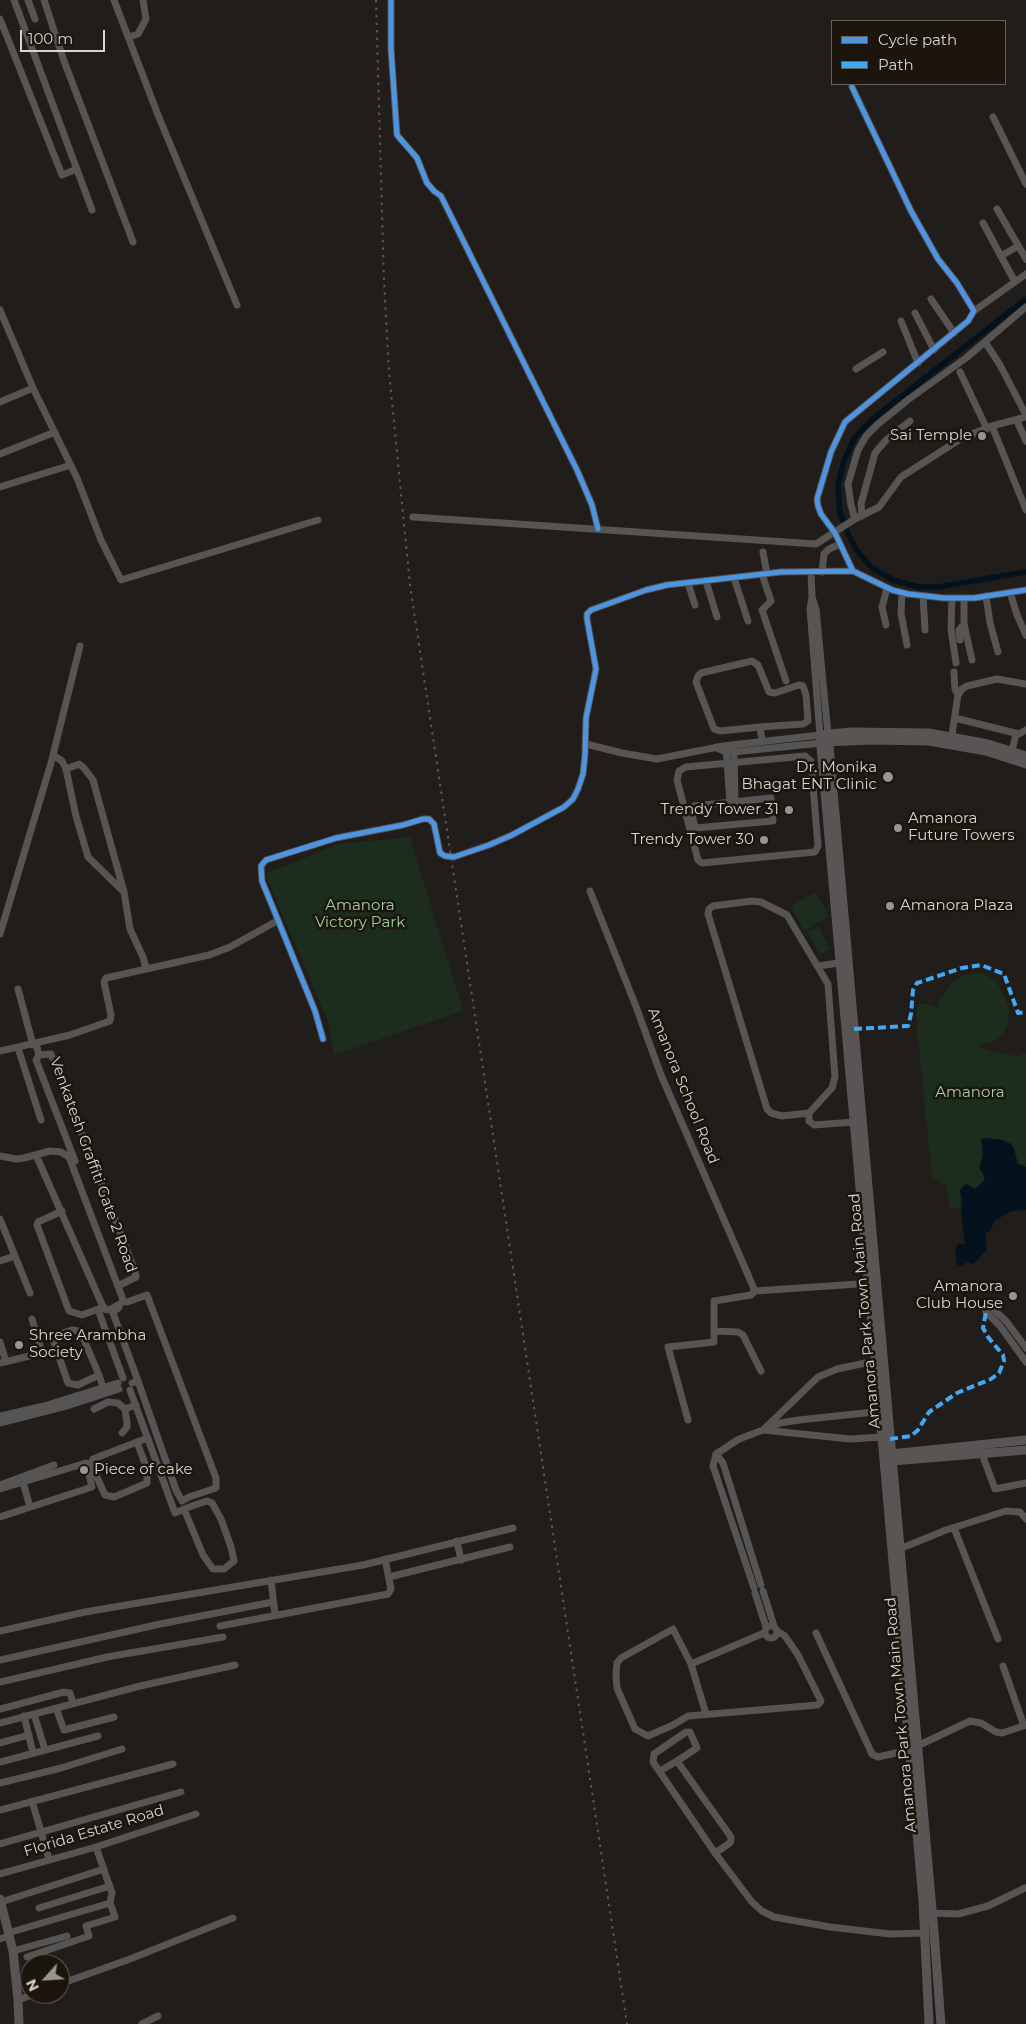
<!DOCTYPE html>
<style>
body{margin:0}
#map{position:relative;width:1026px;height:2024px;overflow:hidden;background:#201d1a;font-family:Montserrat,sans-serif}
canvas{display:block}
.legend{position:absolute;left:831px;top:20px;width:175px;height:65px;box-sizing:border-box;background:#1b150d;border:1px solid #67615b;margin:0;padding:6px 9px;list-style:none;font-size:15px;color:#d8d4cf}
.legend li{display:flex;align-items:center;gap:10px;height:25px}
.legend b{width:25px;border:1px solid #67615b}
.north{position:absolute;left:20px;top:1954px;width:50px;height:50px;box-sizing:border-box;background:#1b150d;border:1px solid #67615b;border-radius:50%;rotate:244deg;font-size:14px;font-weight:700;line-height:20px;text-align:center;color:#d8d4cf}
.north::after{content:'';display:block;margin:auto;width:18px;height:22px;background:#989490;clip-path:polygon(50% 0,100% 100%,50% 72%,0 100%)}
.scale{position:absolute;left:20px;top:30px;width:85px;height:22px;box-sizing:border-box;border:2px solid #d8d4cf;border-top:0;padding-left:6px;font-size:15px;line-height:18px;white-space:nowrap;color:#d8d4cf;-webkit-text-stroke:4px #1b150d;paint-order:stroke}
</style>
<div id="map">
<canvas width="1026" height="2024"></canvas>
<ul class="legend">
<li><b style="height:6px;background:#4d94e3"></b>Cycle path</li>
<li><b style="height:6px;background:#3fa9f5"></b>Path</li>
</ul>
<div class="north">N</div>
<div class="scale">100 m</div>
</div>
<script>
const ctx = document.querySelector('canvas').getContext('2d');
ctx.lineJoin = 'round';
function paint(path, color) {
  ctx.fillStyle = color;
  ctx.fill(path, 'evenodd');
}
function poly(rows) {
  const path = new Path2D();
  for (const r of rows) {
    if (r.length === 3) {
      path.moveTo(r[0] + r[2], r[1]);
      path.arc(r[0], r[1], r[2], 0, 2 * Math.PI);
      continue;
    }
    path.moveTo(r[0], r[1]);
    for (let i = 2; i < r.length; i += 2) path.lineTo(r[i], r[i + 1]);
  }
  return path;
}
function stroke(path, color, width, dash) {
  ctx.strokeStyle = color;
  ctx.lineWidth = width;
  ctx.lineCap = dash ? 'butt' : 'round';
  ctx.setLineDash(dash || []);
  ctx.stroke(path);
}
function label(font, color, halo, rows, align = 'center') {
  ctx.font = font + ' Montserrat,sans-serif';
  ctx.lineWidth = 5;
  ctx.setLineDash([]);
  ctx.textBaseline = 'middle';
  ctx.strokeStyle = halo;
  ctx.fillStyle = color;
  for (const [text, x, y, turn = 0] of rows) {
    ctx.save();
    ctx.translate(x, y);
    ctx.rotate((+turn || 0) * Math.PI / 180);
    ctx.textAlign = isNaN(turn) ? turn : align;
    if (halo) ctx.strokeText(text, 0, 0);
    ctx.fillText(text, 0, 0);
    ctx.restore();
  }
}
const green = poly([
 [410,837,463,1011,334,1055,328,1021,265,874,338,844],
 [815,892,829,916,804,931,791,906],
 [818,926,830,949,820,955,807,932],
 [980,972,996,981,1004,995,1009,1010,1007,1027,998,1039,978,1046,994,1052,1017,1056,1026,1053,1026,1167,1019,1164,1014,1148,983,1156,979,1168,983,1173,985,1180,975,1189,967,1183,960,1190,961,1206,951,1210,946,1184,941,1184,932,1177,917,1028,917,1005,923,1003,934,1006,937,1009,939,1000,953,982,965,975]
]);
const water = poly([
 [986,1138,1003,1140,1011,1144,1014,1148,1017,1163,1026,1167,1026,1210,1011,1211,994,1221,991,1230,985,1234,987,1250,973,1264,967,1262,961,1267,957,1264,955,1252,957,1245,960,1244,965,1245,961,1211,962,1198,960,1190,966,1184,975,1189,985,1180,983,1173,979,1168,983,1156,981,1139]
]);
const canal = poly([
 [1026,299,874,418,855,437,844,461,838,484,840,513,848,534,857,551,872,568,893,580,918,587,938,587,1026,572]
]);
const minor = poly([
 [14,0,92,210],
 [28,0,35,19],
 [44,0,64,61,133,242],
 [114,0,158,115,237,305],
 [391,0,391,49,397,135,417,158,427,183,434,191,441,196,577,470,592,505,598,529],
 [0,19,62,175,77,169],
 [129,37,138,34,146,19,143,0],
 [852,87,911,211,938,259,957,283,974,311,968,321,845,422,831,452,817,499,818,506,821,514,835,533,853,571],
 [993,117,1026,184],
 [997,209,1026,259],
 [983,223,1015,282],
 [1001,256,1018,246],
 [931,299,954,333],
 [0,310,33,388,77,478,101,540,121,580,318,520],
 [974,311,1026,274],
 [915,313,934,350],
 [901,321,918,363],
 [985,342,1000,365,1026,415],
 [856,369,883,352],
 [960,372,987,429],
 [0,402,33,388],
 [1017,421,1026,441],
 [992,426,1026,510],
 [0,454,55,432],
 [0,487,71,465],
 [862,516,861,504,875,453,886,440,910,421],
 [413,517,816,544,855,519,879,507,901,477,962,438,992,426,1026,417],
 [855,519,851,505,848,484,858,450,866,436,878,424,909,399,966,358,1026,307],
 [763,552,767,574],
 [822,572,824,554,829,549,840,544],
 [762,574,771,601,762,610,786,681],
 [734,578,748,621],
 [706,581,717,617],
 [688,583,695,605],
 [1010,592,1017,615,1026,635],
 [902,593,901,613,907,645],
 [923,596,925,630],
 [986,596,990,623,998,652],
 [812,597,816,609,828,734],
 [952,598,951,629,956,663],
 [964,598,964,624,972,660],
 [886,625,882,607,887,588],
 [960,640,959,630,964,624],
 [954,672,955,689,958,695],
 [955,718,1019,734,1026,730],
 [760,727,720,731,714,729,696,682,698,676,701,673,752,661,758,665,769,692,775,693,799,685,803,686,806,695,808,721,803,724,760,727,762,740],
 [951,741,958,695,962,689,967,686,997,679,1026,684],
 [586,744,622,753,657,759,723,746,820,735,810,609,812,597,811,572],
 [717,748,726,752,734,752,821,743],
 [726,748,730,802],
 [1012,751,1016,734],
 [734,752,735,802],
 [53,755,62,761,66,769,76,816,88,857,124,892],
 [805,756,811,761,818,846,815,852,702,863,698,860,677,780,679,771,686,767,805,756],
 [66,769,79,764,84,768,93,780,124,892,130,929,143,957,146,968],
 [771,798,773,821,695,828,691,809,694,806,771,798],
 [590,891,635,1004,661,1075,755,1291],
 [752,901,761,902,787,915,828,984,835,1077,832,1088,809,1113,782,1116,771,1113,767,1109,708,914,709,909,713,906,752,901],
 [0,934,51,763,80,646],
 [818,966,845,962],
 [18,989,33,1045],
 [323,1039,315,1011,262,881,261,866,266,860,336,838,403,825,423,819,429,819,434,824,440,853,445,856,454,857,489,845,512,835,564,807,573,799,578,789,583,774,585,755,586,718,596,669,587,619,587,614,591,610,646,590,667,585,781,572,853,571,892,590,908,594,944,598,974,598,1026,590],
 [36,1044,39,1055,36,1060,75,1161],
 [18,1048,41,1120],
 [0,1051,70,1035,110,1021,111,1015,104,982,106,978,209,955,230,947,277,921],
 [39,1055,51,1054,135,1271,136,1277,122,1284],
 [809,1113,809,1121,814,1125,854,1122],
 [0,1156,16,1159,24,1158,50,1151,61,1152,69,1157,122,1297,123,1302,109,1310,104,1309,36,1155],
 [62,1211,38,1222,37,1225,69,1311,82,1315,104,1307],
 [0,1219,30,1293],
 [0,1261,15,1256],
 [127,1302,147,1295,216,1478,216,1488,189,1497,182,1501,176,1490,138,1381,132,1383],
 [119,1307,113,1313,138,1381],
 [100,1315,123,1378],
 [714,1331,738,1332,743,1335,761,1371],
 [0,1342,6,1362],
 [1026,1348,1006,1321,991,1307,988,1306,985,1308,986,1312,1000,1326,1026,1362],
 [0,1363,42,1353,32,1319],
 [99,1375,78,1385,68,1383,53,1339,54,1336,72,1330,79,1331,82,1335,99,1375,103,1387],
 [130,1390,175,1513,184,1509,192,1506,207,1501,212,1503,221,1519,231,1547,234,1561,224,1569,213,1569,203,1555,184,1509],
 [94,1409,108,1402,118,1403,125,1409,136,1405],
 [0,1416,44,1406,118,1383],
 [688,1420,668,1347,714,1342,714,1301,751,1295,755,1291,873,1283],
 [0,1423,70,1405,119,1389],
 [765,1429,780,1423,799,1420,883,1411],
 [763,1430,818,1377,837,1369,875,1361],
 [122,1433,127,1427,127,1423,125,1409],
 [137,1442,147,1469,147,1483,114,1497,105,1495,91,1464,93,1459,137,1442,148,1438],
 [716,1454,723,1463,761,1585],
 [982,1454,995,1489,1026,1483],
 [23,1482,30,1507],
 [0,1485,54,1465],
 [0,1489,86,1463,92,1487,0,1517],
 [954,1528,998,1639],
 [457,1541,461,1560],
 [897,1550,946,1530,1006,1511,1020,1512,1026,1519],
 [389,1577,510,1547],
 [271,1580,275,1615],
 [754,1588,713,1466,716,1454,739,1439,763,1430,850,1439,882,1437],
 [763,1591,774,1626],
 [755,1593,766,1627],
 [771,1632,6],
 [220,1626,388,1594,391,1589,385,1559],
 [0,1631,85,1612,363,1565,513,1528],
 [816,1633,872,1754,878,1757,909,1750,970,1721,981,1723,996,1732,1002,1733,1026,1725],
 [0,1660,160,1624,273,1602],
 [691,1664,764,1633],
 [1003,1666,1024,1726],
 [0,1682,107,1657,223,1637],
 [56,1708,64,1730,114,1717],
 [0,1709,64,1692,70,1693,73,1703],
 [34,1714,45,1750],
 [706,1714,691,1664,673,1629,621,1658,617,1663,616,1674,617,1688,635,1729,648,1736,673,1725,688,1716,818,1705,821,1701,798,1655,785,1636,777,1631],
 [24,1716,33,1753],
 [0,1723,140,1686,235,1665],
 [0,1743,29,1735],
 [677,1761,697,1748,690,1732,686,1732,654,1754,653,1762,715,1853,752,1902,762,1911,774,1917,830,1927,890,1934,925,1933],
 [0,1762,98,1736],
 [660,1771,677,1761,731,1837,731,1840,730,1843,715,1853],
 [0,1783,61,1768,122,1749],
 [32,1801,49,1859],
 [0,1810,173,1764],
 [0,1844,181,1792],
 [0,1874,96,1847,196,1814],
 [1,1902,104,1869],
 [39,1908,110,1886],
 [929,1913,958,1914,988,1906,1025,1888],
 [8,1933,110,1903,112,1893,96,1847],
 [0,1939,9,1936],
 [13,1951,67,1936],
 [27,1957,89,1936,86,1926,115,1917,110,1903],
 [60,1984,130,1959,233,1918],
 [18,2000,34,1994],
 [142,2024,158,2016]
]);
const major = poly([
 [828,734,934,1932,941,2024],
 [824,742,872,740,929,741,986,751,1026,764],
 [891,1454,1026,1440],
 [892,1461,1026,1450],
 [0,1899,13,1951,18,2000,19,2024],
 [929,2024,923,1901,820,735,851,732,929,733,988,744,1026,756]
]);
const rail = poly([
 [376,0,384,282,389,371,410,585,627,2024]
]);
const quiet = poly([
 [854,1029,908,1026,911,1014,913,990,917,983,962,968,981,965,1004,974,1018,1013,1026,1012],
 [890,1439,911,1436,918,1430,929,1412,957,1393,991,1379,999,1373,1004,1361,1003,1355,988,1337,983,1328,986,1312]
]);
const cycleway = poly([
 [391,0,391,49,397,135,417,158,427,183,434,191,441,196,577,470,592,505,598,529],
 [852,87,911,211,938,259,957,283,974,311,968,321,845,422,831,452,817,499,818,506,821,514,835,533,853,571],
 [323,1039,315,1011,262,881,261,866,266,860,336,838,403,825,423,819,429,819,434,824,440,853,445,856,454,857,489,845,512,835,564,807,573,799,578,789,583,774,585,755,586,718,596,669,587,619,587,614,591,610,646,590,667,585,781,572,853,571,892,590,908,594,944,598,974,598,1026,590]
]);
const markers = [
 [982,436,5,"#989490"],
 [888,777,6,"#989490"],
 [789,810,5,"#989490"],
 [898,828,5,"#989490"],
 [764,840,5,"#989490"],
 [890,906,5,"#989490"],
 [1013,1296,5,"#989490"],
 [19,1345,5,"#989490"],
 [84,1470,5,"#989490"]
];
const poiNames = [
 ["Sai Temple",972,436],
 ["Dr. Monika",877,768],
 ["Bhagat ENT Clinic",877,785],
 ["Trendy Tower 31",779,810],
 ["Amanora",908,819,"left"],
 ["Future Towers",908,836,"left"],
 ["Trendy Tower 30",754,840],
 ["Amanora Plaza",900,906,"left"],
 ["Amanora",1003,1287],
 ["Club House",1003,1304],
 ["Shree Arambha",29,1336,"left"],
 ["Society",29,1353,"left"],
 ["Piece of cake",94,1470,"left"]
];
const parkNames = [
 ["Amanora",360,906],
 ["Victory Park",360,923],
 ["Amanora",970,1093]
];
const streetNames = [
 ["Amanora School Road",683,1086,68],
 ["Venkatesh Graffiti Gate 2 Road",93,1165,70],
 ["Amanora Park Town Main Road",865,1311,-95],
 ["Amanora Park Town Main Road",901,1715,-95],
 ["Florida Estate Road",94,1831,-17]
];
paint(green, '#1c2d1d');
paint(water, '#03121c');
stroke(canal, '#03121c', 5.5);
stroke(minor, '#575454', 7);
stroke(major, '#585554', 9);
stroke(rail, '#5b5856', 2, [2.5, 5]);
stroke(quiet, '#3fa9f5', 4, [8, 4]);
stroke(cycleway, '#4d94e3', 5);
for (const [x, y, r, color] of markers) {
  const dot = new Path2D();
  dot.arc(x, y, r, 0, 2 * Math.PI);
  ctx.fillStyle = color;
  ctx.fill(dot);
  stroke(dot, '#1b150d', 2);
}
label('15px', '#d8d4cf', '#1b150d', poiNames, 'right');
label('15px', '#9ad19d', '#1b150d', parkNames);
label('15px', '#d8d4cf', '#1b150d', streetNames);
</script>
